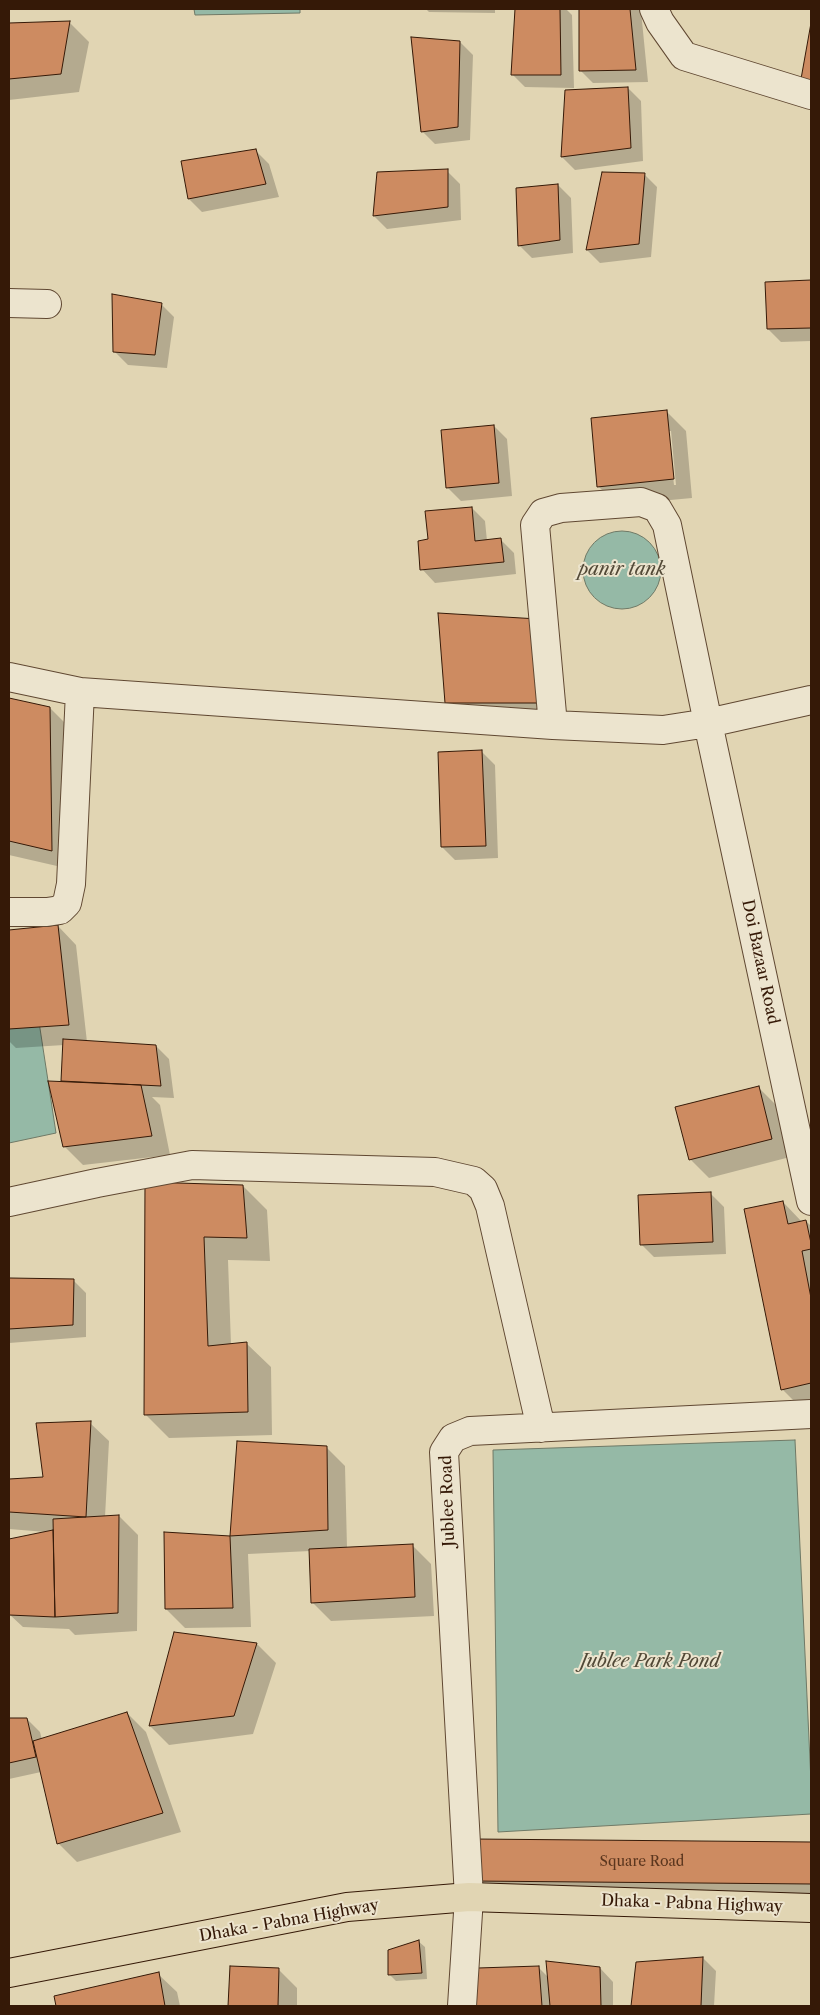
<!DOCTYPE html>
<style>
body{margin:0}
#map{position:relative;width:820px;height:2015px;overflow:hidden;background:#e1d5b3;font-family:"Libre Caslon Text",serif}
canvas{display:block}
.frame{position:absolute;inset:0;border:10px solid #351907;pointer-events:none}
</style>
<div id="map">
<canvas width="820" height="2015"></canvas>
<div class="frame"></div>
</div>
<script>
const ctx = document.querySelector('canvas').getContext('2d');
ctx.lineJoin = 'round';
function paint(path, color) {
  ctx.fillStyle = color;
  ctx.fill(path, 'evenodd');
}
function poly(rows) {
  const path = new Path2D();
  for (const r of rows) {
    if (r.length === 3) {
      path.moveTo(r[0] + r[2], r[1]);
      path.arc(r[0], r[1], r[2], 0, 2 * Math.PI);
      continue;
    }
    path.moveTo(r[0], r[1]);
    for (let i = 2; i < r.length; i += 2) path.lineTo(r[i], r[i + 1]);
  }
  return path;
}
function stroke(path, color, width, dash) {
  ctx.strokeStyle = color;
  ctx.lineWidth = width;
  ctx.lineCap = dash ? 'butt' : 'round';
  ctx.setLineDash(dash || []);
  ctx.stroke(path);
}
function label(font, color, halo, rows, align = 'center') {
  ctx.font = font + ' "Libre Caslon Text",serif';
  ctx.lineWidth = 4;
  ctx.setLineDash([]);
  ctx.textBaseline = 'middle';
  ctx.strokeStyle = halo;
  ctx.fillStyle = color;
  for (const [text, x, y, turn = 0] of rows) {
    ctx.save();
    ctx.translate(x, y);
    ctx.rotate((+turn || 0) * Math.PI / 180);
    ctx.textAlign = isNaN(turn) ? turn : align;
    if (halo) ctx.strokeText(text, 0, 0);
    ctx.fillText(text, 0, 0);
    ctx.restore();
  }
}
const water = poly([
 [194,9,300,9,300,13,195,15,194,9],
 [622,570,39],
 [39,1022,56,1133,9,1143,9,1027,39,1022],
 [795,1440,811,1782,811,1814,498,1832,493,1450,795,1440]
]);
const shadow = poly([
 [426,9,495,9,495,13,429,12],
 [516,9,566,9,572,15,574,88,525,87,512,74],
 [581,9,639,9,641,11,648,82,593,83,580,70],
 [70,23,89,42,79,92,9,100,9,24],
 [811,30,811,88,802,79],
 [460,42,473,55,470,140,435,144,422,131],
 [628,88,641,101,643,161,575,170,562,157,566,91],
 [256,151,269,164,279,197,202,212,189,199],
 [447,171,460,184,461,220,387,229,374,216],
 [603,173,644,174,657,187,651,257,600,263,587,250],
 [558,185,571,198,573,253,532,258,519,245],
 [811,282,811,341,781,342,768,329,767,283],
 [161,304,174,317,167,368,128,365,114,351],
 [667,412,686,431,692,498,617,505,598,486],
 [668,431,671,431,676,485,674,485],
 [494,426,507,439,512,496,461,501,448,488],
 [472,508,485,521,487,541,501,540,514,553,516,574,435,583,422,569,429,540],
 [440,615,559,721,466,722,447,703],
 [9,699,50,708,69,727,70,869,9,855],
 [482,752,495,765,498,858,455,860,442,847],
 [58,926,76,945,87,1042,156,1046,169,1059,174,1098,152,1097,160,1105,170,1155,83,1165,64,1146,65,1083,63,1081,64,1045,16,1048,9,1041,9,931],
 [758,1087,777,1106,790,1157,709,1178,690,1159],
 [147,1183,243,1186,267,1210,270,1261,228,1260,231,1345,247,1344,271,1367,272,1435,169,1438,145,1414],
 [711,1194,724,1207,726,1254,654,1257,641,1244],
 [783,1202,802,1222,806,1221,811,1226,811,1406,801,1408,782,1389],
 [9,1276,9,1279,73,1280,86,1293,86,1337,9,1343],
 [90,1423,109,1441,105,1517,119,1516,138,1535,137,1631,75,1635,69,1629,23,1627,9,1614,9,1540,46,1532,9,1529,9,1480,44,1479],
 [238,1442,326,1447,345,1466,347,1548,412,1545,431,1564,434,1616,331,1621,312,1602,310,1551,248,1554,251,1627,185,1628,166,1609,165,1533,231,1537],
 [175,1633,257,1644,276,1663,253,1734,169,1745,150,1726],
 [9,1661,10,1685,9,1686],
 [127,1713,146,1732,181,1832,77,1862,58,1843,41,1772,9,1779,9,1719,27,1719,40,1732,42,1740],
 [474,1840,811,1843,811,1914,505,1911,474,1881],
 [418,1941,425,1947,427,1979,396,1981,390,1975],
 [703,1958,716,1971,714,2006,632,2006,637,1963],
 [232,1967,279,1970,297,1988,297,2006,230,2006],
 [539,1968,549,1978,600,1968,613,1982,613,2006,474,2006],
 [158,1974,177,1992,180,2006,58,2006,55,1997]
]);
const building = poly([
 [515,9,560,9,561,75,511,75,515,9],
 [579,9,630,9,636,70,579,71,579,9],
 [70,21,61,74,9,79,9,23,70,21],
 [811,23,811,81,801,79,811,23],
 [411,37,460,41,458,127,421,132,411,37],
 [628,87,631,148,561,157,565,90,628,87],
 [256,149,266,184,188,199,181,161,256,149],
 [448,169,448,207,373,216,377,172,448,169],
 [602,172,645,173,639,244,586,250,602,172],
 [558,184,560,240,518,246,516,188,558,184],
 [811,280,811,328,767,329,765,282,811,280],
 [112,294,162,303,155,355,113,352,112,294],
 [667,410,674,479,597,487,591,418,667,410],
 [494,425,499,483,446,488,441,430,494,425],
 [472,507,475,541,501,538,504,562,420,570,418,541,428,539,425,511,472,507],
 [438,613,538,619,541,703,445,703,438,613],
 [9,698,50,707,52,851,9,841,9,698],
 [482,750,486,846,441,847,438,752,482,750],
 [58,925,69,1025,9,1029,9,930,58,925],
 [63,1039,156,1045,161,1086,61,1081,63,1039],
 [48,1081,141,1085,152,1136,63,1147,48,1081],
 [759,1086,772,1139,689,1160,675,1107,759,1086],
 [145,1182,243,1185,247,1238,204,1237,208,1346,247,1342,248,1412,144,1415,145,1182],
 [711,1192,713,1242,640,1245,638,1195,711,1192],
 [783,1201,788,1224,806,1220,811,1243,811,1249,802,1251,811,1298,811,1383,781,1390,744,1209,783,1201],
 [9,1278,74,1279,73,1325,9,1329,9,1278],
 [91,1421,86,1517,9,1512,9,1479,43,1477,36,1423,91,1421],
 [237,1441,327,1446,328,1530,230,1536,237,1441],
 [119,1515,118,1613,55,1617,53,1519,119,1515],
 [53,1530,55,1617,9,1615,9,1539,53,1530],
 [164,1532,230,1536,233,1608,165,1609,164,1532],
 [413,1544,415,1597,311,1603,309,1549,413,1544],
 [174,1632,257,1643,234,1716,149,1726,174,1632],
 [127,1712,163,1813,57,1844,33,1741,127,1712],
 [9,1718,27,1718,36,1757,9,1763,9,1718],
 [473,1839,811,1842,811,1884,473,1881,473,1839],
 [419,1940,422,1973,388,1975,388,1950,419,1940],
 [703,1957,701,2006,631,2006,636,1962,703,1957],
 [546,1961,600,1967,601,2006,550,2006,546,1961],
 [230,1966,279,1968,278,2006,228,2006,230,1966],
 [539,1966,542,2006,473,2006,478,1968,539,1966],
 [159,1972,165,2006,56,2006,54,1996,159,1972]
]);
const street = poly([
 [654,9,660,22,684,56,811,95],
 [9,303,47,304],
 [9,677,80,692,553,725,663,730,708,723,811,700],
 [553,725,535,525,543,513,561,508,641,502,657,508,667,525,708,723,811,1201],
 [9,912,47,912,60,910,67,903,71,884,80,692],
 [9,1202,97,1183,192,1165,435,1172,474,1181,483,1189,490,1206,541,1428],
 [462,2006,469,1897,444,1452,453,1438,470,1431,811,1414]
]);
const primary = poly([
 [9,1973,347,1907,469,1897,811,1908]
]);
const numberNames = [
 ["Square Road",642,1862]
];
const streetNames = [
 ["Doi Bazaar Road",760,962,78],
 ["Jublee Road",448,1501,-92],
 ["Dhaka - Pabna Highway",692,1904,2],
 ["Dhaka - Pabna Highway",289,1921,-10]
];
const waterNames = [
 ["panir tank",622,570],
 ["Jublee Park Pond",650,1662]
];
paint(water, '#95b9a6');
stroke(water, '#6f7966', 1);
paint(shadow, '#0003');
paint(building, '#cd8b61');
stroke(building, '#351907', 1);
stroke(street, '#604832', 30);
stroke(primary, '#351907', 30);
stroke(street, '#ece4ce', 28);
stroke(primary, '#e1d5b3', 28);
label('14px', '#5b361e', null, numberNames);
label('16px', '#351907', '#ece4ce', streetNames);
label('italic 18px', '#524937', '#ece4ce', waterNames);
</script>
